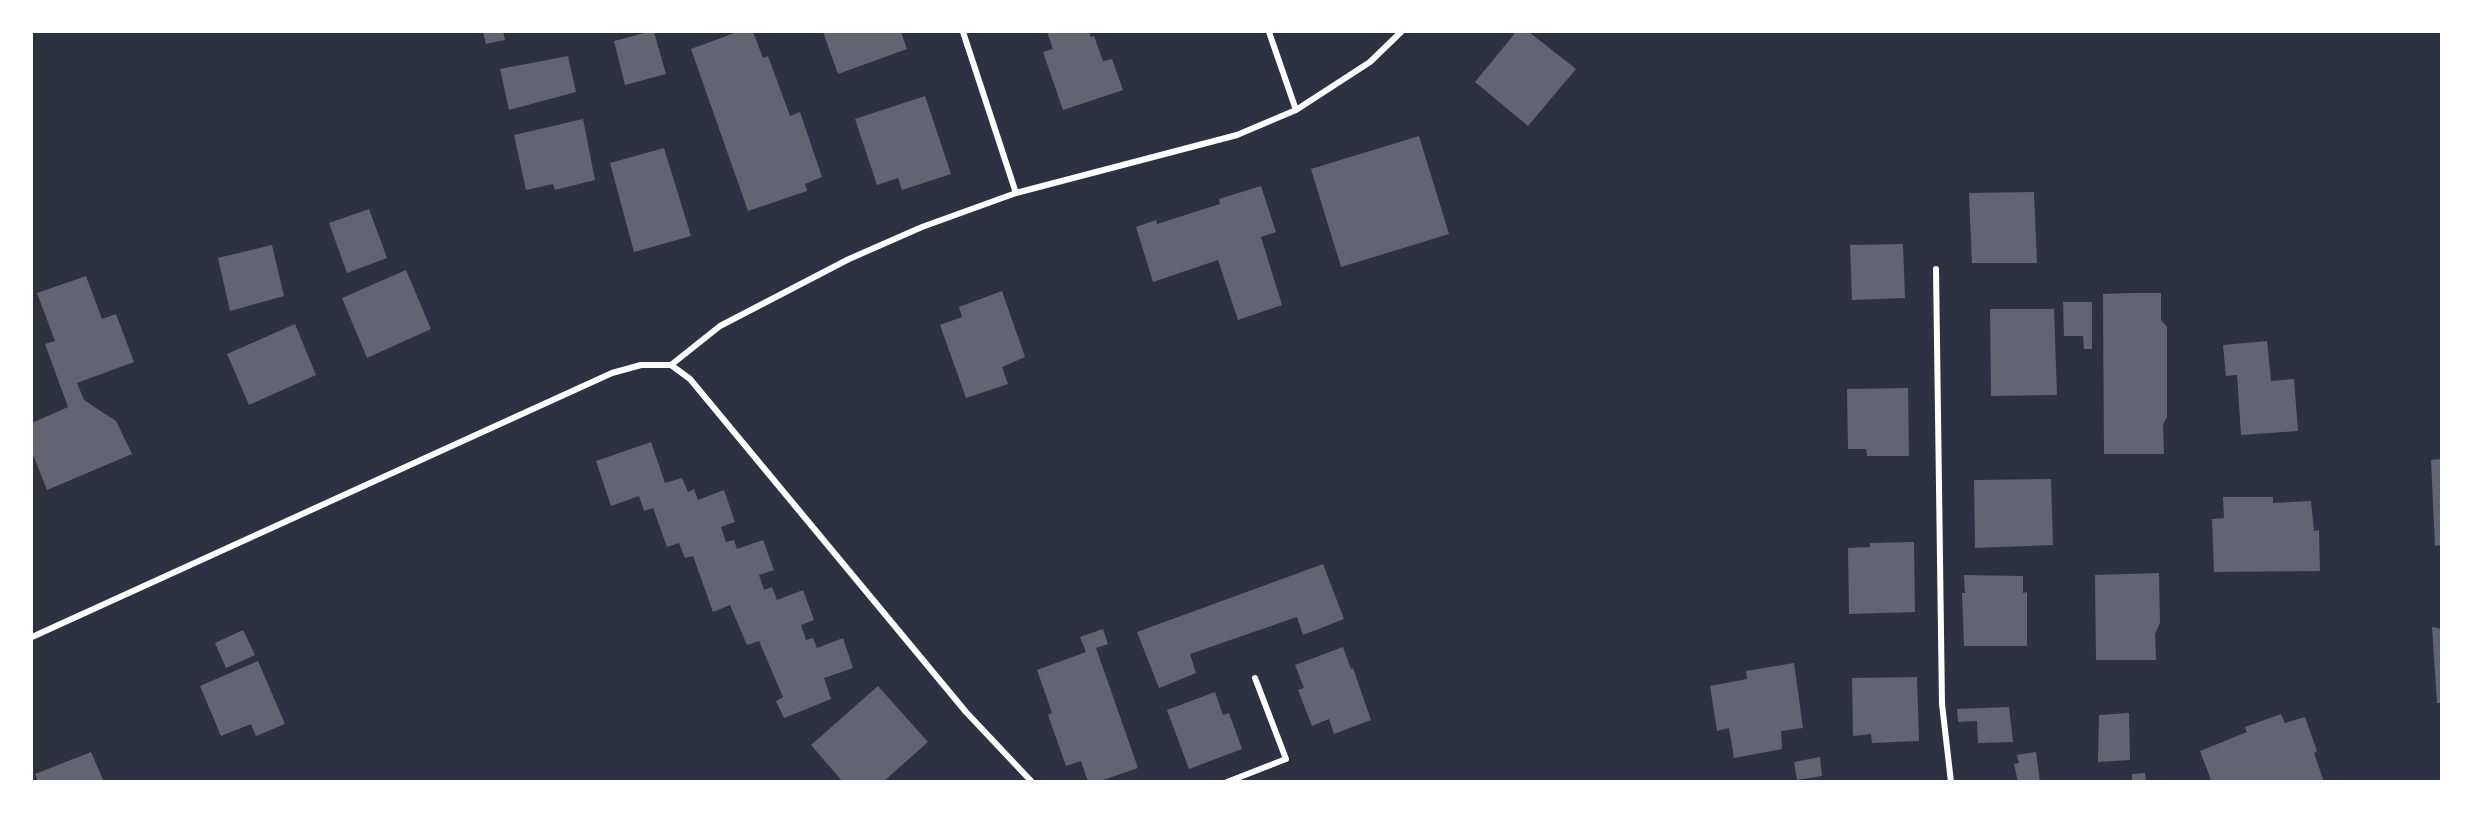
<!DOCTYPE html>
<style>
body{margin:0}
#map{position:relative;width:2473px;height:813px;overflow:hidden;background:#2d3142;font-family:"Open Sans",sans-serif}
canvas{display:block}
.frame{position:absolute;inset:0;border:33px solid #fff;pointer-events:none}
</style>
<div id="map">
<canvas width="2473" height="813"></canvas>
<div class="frame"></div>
</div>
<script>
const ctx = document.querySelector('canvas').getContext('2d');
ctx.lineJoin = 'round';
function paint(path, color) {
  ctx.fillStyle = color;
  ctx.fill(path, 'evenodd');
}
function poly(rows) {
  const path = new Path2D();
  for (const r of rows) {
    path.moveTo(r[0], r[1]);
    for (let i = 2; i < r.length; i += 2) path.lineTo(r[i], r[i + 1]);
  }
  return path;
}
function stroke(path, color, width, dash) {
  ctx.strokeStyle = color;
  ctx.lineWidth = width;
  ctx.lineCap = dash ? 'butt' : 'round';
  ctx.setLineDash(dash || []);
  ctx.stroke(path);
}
const building = poly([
 [483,32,503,32,505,40,486,44],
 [648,32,654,32,666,74,625,85,614,41],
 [737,32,753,32,763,58,768,56,790,116,800,112,822,177,805,184,807,191,748,211,691,49],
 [823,32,901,32,907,49,838,74],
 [1047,32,1089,32,1091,37,1094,36,1103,61,1112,59,1123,90,1063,110,1043,52,1053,49],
 [1516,32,1529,32,1576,69,1528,126,1475,82],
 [568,56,576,92,509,110,500,69],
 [925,96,951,174,902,190,898,178,877,185,855,119],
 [583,119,595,180,555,190,553,184,526,190,514,135],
 [1419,136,1449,234,1341,267,1311,169],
 [664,148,691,236,634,252,610,163],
 [1261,186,1276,232,1261,237,1282,305,1238,320,1218,260,1153,282,1136,227,1156,220,1157,224,1220,204,1219,199],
 [2034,192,2037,263,1972,263,1969,193],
 [369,209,387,258,347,273,329,223],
 [1903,244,1905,298,1852,300,1850,245],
 [272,245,284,296,230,311,218,258],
 [406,270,431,329,367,358,342,298],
 [86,276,102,319,116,314,134,362,77,383,84,400,116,421,132,454,47,490,32,452,32,423,68,407,45,344,55,341,37,293],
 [1002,291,1025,357,1002,367,1008,384,966,398,940,325,962,317,959,307],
 [2130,293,2161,293,2161,320,2167,327,2167,417,2163,425,2164,454,2104,454,2103,294],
 [2063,302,2092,302,2092,349,2084,349,2083,336,2064,336],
 [1990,309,2054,309,2057,395,1991,396],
 [295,324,316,375,249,405,227,354],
 [2267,341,2271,381,2294,379,2298,431,2241,435,2237,375,2226,376,2223,345],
 [1908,388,1909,456,1867,456,1866,449,1848,449,1847,389],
 [651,442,665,483,682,478,688,492,694,489,698,500,724,490,735,522,721,527,726,542,734,540,737,549,763,540,774,570,759,575,764,590,772,587,777,600,803,590,814,620,801,625,806,640,813,638,817,648,843,638,853,668,824,678,831,699,784,718,776,701,783,697,759,641,747,645,730,605,713,612,693,556,685,558,679,543,667,547,653,508,644,511,639,496,611,506,596,461],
 [2442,459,2442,545,2435,546,2431,460],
 [2051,479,2053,545,1975,548,1974,480],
 [2223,497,2273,497,2273,503,2311,501,2314,531,2319,530,2320,571,2214,572,2212,519,2224,518],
 [1914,542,1915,612,1849,614,1848,548,1870,547,1870,543],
 [1323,564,1344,619,1303,635,1297,617,1190,654,1196,673,1159,688,1137,632],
 [2159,573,2160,623,2155,634,2156,660,2096,660,2095,575],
 [1964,575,2023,576,2023,593,2027,592,2027,646,1964,646,1962,593,1965,593],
 [2432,627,2442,629,2442,703,2437,703],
 [1103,629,1108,644,1096,648,1138,768,1097,782,1088,782,1081,761,1066,766,1048,715,1052,713,1037,670,1086,652,1080,637],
 [243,630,255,655,226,668,215,643],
 [1343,647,1351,669,1353,668,1371,720,1334,734,1329,719,1312,726,1298,690,1304,688,1295,665],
 [258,661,285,724,256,736,251,724,221,736,200,686],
 [1794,663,1803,728,1781,731,1782,749,1734,758,1729,728,1717,731,1710,686,1747,679,1746,671],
 [1917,677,1919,741,1872,743,1871,734,1853,736,1852,678],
 [878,686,928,742,883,782,843,782,811,745],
 [1215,692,1223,715,1229,713,1242,749,1189,769,1167,710],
 [2009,707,2013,742,1978,743,1977,721,1958,722,1957,709],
 [2129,713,2130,760,2098,762,2099,715],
 [2281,714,2285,723,2305,717,2317,751,2314,753,2324,782,2211,780,2200,751,2247,732,2245,727],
 [91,752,104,782,38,782,35,774],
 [2036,752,2040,782,2018,782,2014,764,2019,763,2017,755],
 [1820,757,1822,776,1797,780,1794,762],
 [2145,773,2146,782,2132,782,2132,774]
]);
const minor = poly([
 [963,32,1016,193],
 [1269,32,1296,110],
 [1936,269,1942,704,1951,782],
 [671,365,690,379,966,712,1032,782],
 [32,637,612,373,641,365,671,365,720,326,849,259,922,227,1016,193,1237,135,1296,110,1370,62,1401,32],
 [1227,782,1286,759,1255,678]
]);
paint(building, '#626471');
stroke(minor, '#fff', 6);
</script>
